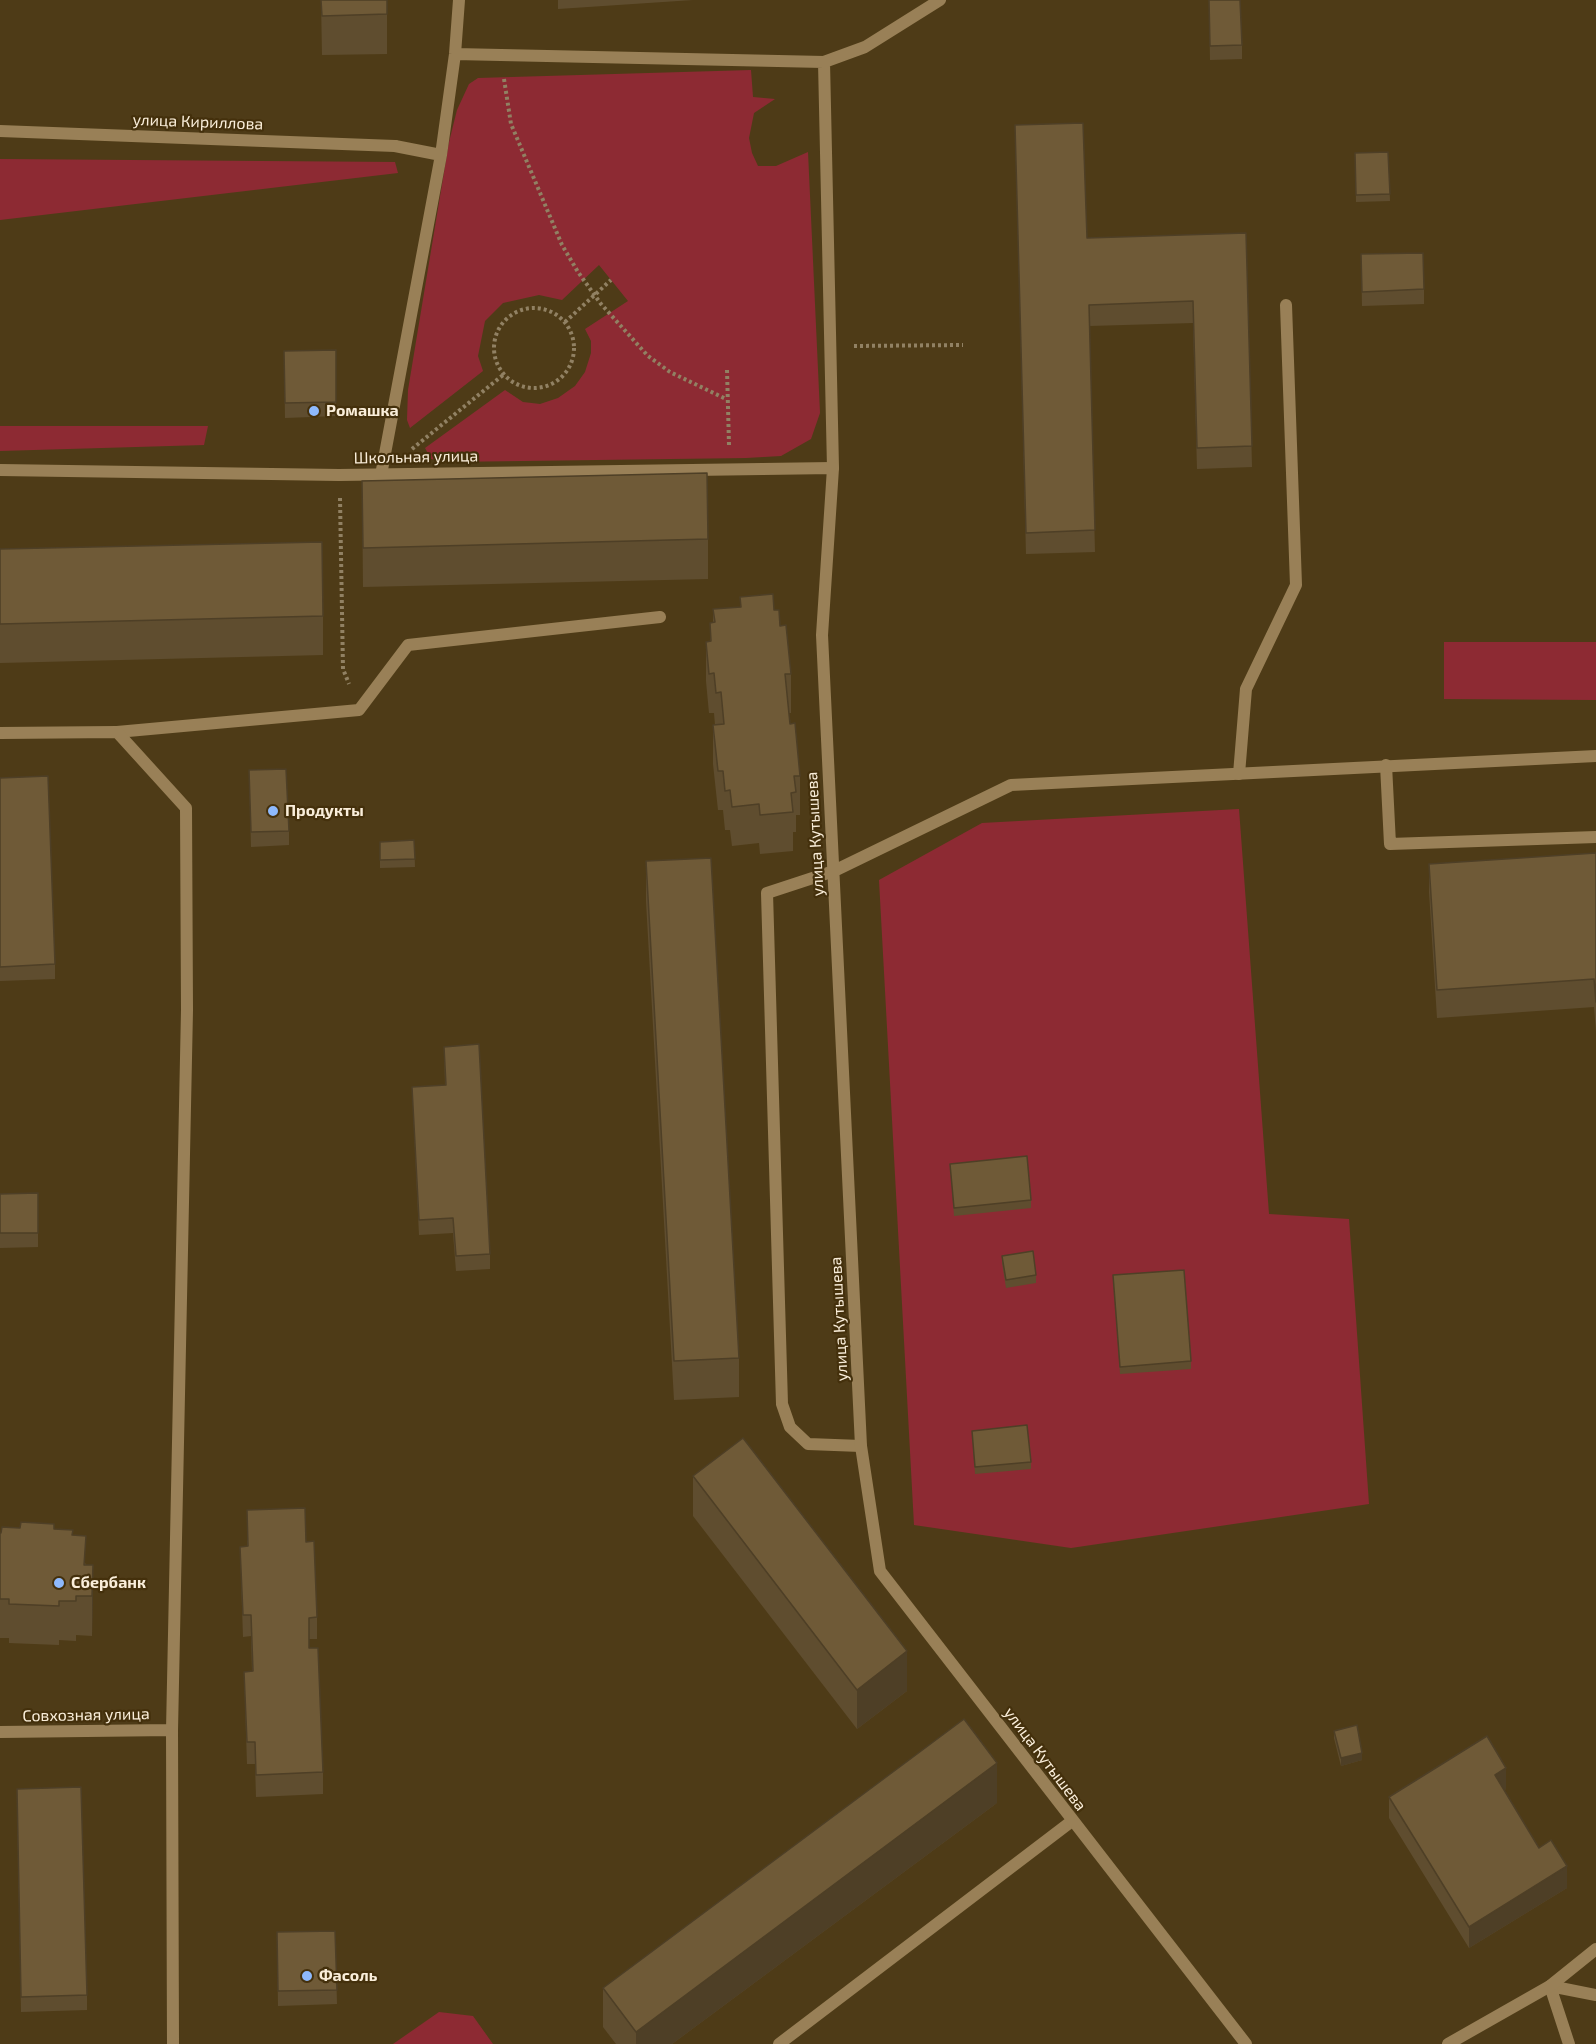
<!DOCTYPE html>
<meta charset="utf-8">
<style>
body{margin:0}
canvas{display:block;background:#4e3b17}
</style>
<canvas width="1596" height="2044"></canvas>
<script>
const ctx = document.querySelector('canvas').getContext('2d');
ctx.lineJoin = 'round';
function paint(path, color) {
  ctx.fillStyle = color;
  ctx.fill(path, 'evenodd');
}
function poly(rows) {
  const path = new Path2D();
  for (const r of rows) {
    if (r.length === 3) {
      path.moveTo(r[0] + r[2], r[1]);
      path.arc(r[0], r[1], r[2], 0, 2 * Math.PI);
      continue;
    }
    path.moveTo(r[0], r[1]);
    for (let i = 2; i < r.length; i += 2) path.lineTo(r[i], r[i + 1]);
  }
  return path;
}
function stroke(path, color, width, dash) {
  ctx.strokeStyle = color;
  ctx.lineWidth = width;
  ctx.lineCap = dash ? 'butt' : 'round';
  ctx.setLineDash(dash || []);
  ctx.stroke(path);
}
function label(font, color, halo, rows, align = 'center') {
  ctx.font = font + ' "Exo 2",sans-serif';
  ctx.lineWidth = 4.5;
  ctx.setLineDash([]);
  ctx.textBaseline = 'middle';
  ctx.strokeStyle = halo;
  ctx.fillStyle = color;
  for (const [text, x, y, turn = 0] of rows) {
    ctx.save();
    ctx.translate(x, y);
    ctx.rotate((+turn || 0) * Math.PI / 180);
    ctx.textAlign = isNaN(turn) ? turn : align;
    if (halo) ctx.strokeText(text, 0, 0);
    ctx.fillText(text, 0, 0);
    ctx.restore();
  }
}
const green = poly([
 [751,70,753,97,775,99,754,113,749,138,752,153,758,166,776,166,808,152,820,413,811,439,781,456,746,458,447,462,431,459,425,448,505,390,523,402,540,404,558,398,575,386,585,372,591,353,591,341,585,329,628,301,599,265,562,300,539,295,503,303,485,321,478,356,483,371,410,428,407,420,408,390,449,142,457,110,469,84,478,78],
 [0,159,395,162,398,173,0,220],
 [0,426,208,426,204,445,0,451],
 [1444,642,1596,642,1596,700,1444,699],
 [1239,809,1269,1214,1349,1219,1369,1504,1071,1548,914,1525,879,880,982,823],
 [439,2012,473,2016,493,2044,393,2044]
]);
const path = poly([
 [504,79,511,124,562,245,578,272,601,304,648,356,670,372,726,399],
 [534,348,40],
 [565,322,611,280],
 [854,346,963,345],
 [727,370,729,445],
 [412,449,503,375],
 [340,498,343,669,349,684]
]);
const lane = poly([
 [455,54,824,62,865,47,940,0],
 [824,62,833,468],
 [395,146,441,155],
 [381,475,441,155,455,54,459,0],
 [117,732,359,710,408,645,660,617],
 [1386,765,1390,844,1596,837],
 [1239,774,1246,689,1296,585,1286,305],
 [834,871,767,893,782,1404,790,1427,808,1444,861,1446],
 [779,2044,1072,1821],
 [1569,2044,1550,1986,1596,1995]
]);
const street = poly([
 [0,131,395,146],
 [0,470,339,475,833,468,822,635,861,1446,880,1571,1246,2044],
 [0,733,117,732,186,808,187,1010,172,1730,173,2044],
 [834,871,1011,785,1596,756],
 [0,1732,172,1730],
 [1448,2044,1550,1986,1596,1949]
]);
const wall = poly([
 [321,0,387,0,387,54,322,55],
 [558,0,693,0,558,9],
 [1209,0,1242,45,1242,59,1210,60],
 [1015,125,1087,238,1246,233,1252,467,1197,469,1193,323,1089,326,1095,552,1026,554],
 [1388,152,1390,201,1356,202,1355,153],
 [1361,254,1424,289,1424,304,1362,306],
 [336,350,336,416,285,418,284,351],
 [362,481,708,539,708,579,363,587],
 [0,549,323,616,323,655,0,663],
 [740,597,774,610,780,626,791,674,791,713,789,713,790,724,800,776,800,815,796,815,796,832,793,832,793,851,760,854,759,843,732,846,730,830,725,830,723,810,718,810,713,764,713,725,715,725,714,713,709,713,706,681,706,642,710,641,710,623,713,622,713,609,740,607],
 [249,770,289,831,289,845,251,847],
 [0,778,55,964,55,979,0,981],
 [414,840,415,867,380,868,380,842],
 [1596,853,1596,1031,1594,1007,1437,1018,1429,892,1429,864],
 [646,861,739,1358,739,1397,674,1400,646,901],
 [444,1047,490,1254,490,1269,456,1271,453,1233,419,1235,412,1087,445,1085],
 [950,1164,1031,1200,1031,1208,954,1216],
 [38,1193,38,1247,0,1248,0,1194],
 [1002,1256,1036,1275,1036,1283,1006,1288,1002,1263],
 [1113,1275,1191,1361,1191,1369,1120,1374],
 [972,1431,1031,1462,1031,1469,975,1474],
 [693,1476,907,1691,857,1729,693,1516],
 [247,1510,306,1542,317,1617,317,1639,309,1639,309,1648,323,1772,323,1794,256,1797,255,1764,247,1764,244,1672,252,1671,251,1636,243,1637,240,1547,247,1546],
 [54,1529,73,1535,86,1565,93,1565,92,1636,76,1635,76,1641,59,1640,59,1645,9,1643,9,1638,0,1638,0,1533],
 [1334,1731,1362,1760,1341,1766,1334,1738],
 [1506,1789,1504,1790,1539,1848,1567,1888,1469,1948,1389,1818,1389,1797],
 [997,1803,672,2044,616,2044,603,2027,603,1988],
 [17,1804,87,1995,87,2010,21,2012],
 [335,1931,337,2004,278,2006,277,1932]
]);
const shadedWall = poly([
 [93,1565,93,1604,92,1636,92,1596],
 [907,1651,907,1691,857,1729,857,1690],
 [1362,1753,1362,1760,1341,1766,1341,1758],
 [997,1763,997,1803,672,2044,636,2044,636,2032],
 [1506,1768,1506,1789,1495,1796,1495,1775],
 [1567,1866,1567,1888,1469,1948,1469,1927]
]);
const building = poly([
 [321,0,387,0,387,14,322,16,321,0],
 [1209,0,1240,0,1242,45,1210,46,1209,0],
 [1083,123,1087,238,1246,233,1252,446,1197,448,1193,301,1089,305,1095,530,1026,533,1015,125,1083,123],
 [1388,152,1390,194,1356,195,1355,153,1388,152],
 [1423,253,1424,289,1362,292,1361,254,1423,253],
 [336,350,336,402,285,403,284,351,336,350],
 [707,473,708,539,363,548,362,481,707,473],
 [322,542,323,616,0,624,0,549,322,542],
 [773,594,774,610,779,610,780,626,786,625,791,674,785,674,790,724,795,723,800,776,794,776,796,792,791,793,793,812,760,815,759,804,732,807,730,790,725,791,723,771,718,771,713,725,724,724,721,692,716,693,714,673,709,674,706,642,711,641,710,623,715,622,713,609,741,607,740,597,773,594],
 [286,769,289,831,251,832,249,770,286,769],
 [48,776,55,964,0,967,0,778,48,776],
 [414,840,415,859,380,860,380,842,414,840],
 [1596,853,1596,1002,1594,979,1437,990,1429,864,1596,853],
 [711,858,739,1358,674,1361,646,861,711,858],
 [479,1044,490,1254,456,1256,453,1218,419,1220,412,1087,446,1085,444,1047,479,1044],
 [1027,1156,1031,1200,954,1208,950,1164,1027,1156],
 [38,1193,38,1233,0,1233,0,1194,38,1193],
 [1033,1251,1036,1275,1006,1280,1002,1256,1033,1251],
 [1184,1270,1191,1361,1120,1367,1113,1275,1184,1270],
 [1027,1425,1031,1462,975,1467,972,1431,1027,1425],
 [743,1438,907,1651,857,1690,693,1476,743,1438],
 [305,1508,306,1542,314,1541,317,1617,309,1618,309,1648,318,1648,323,1772,256,1775,255,1742,247,1742,244,1672,253,1671,251,1615,243,1615,240,1547,248,1546,247,1510,305,1508],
 [21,1522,54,1524,54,1529,73,1530,72,1535,86,1536,84,1565,93,1565,92,1596,76,1596,76,1601,59,1601,59,1606,9,1604,9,1599,0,1599,0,1533,1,1533,2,1527,20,1528,21,1522],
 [964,1719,997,1763,636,2032,603,1988,964,1719],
 [1357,1725,1362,1753,1341,1758,1334,1731,1357,1725],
 [1487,1736,1506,1768,1495,1775,1539,1848,1551,1840,1567,1866,1469,1927,1389,1797,1487,1736],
 [81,1787,87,1995,21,1997,17,1789,81,1787],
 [335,1931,337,1990,278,1991,277,1932,335,1931]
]);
const markers = [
 [314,411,6,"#8eb9fc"],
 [273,811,6,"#8eb9fc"],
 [59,1583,6,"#8eb9fc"],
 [307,1976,6,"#8eb9fc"]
];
const streetNames = [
 ["улица Кириллова",198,122,2],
 ["Школьная улица",416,457,-1],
 ["улица Кутышева",815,834,-93],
 ["улица Кутышева",839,1319,-93],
 ["Совхозная улица",86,1715,-1],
 ["улица Кутышева",1045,1759,53]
];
const poiNames = [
 ["Ромашка",326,411],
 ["Продукты",285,811],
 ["Сбербанк",71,1583],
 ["Фасоль",319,1976]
];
paint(green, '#8d2a33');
stroke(path, '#918163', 4, [3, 3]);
stroke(lane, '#998057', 12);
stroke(street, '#998057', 12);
paint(wall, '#5f4d2f');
paint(shadedWall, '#4e3f26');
paint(building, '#6f5a37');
stroke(building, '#4e3f26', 1.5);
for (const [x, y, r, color] of markers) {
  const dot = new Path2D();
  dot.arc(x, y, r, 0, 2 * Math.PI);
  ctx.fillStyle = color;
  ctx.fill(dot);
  stroke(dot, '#44300c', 2);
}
label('16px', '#faeeda', '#44300c', streetNames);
label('bold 16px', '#faeeda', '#44300c', poiNames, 'left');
</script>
